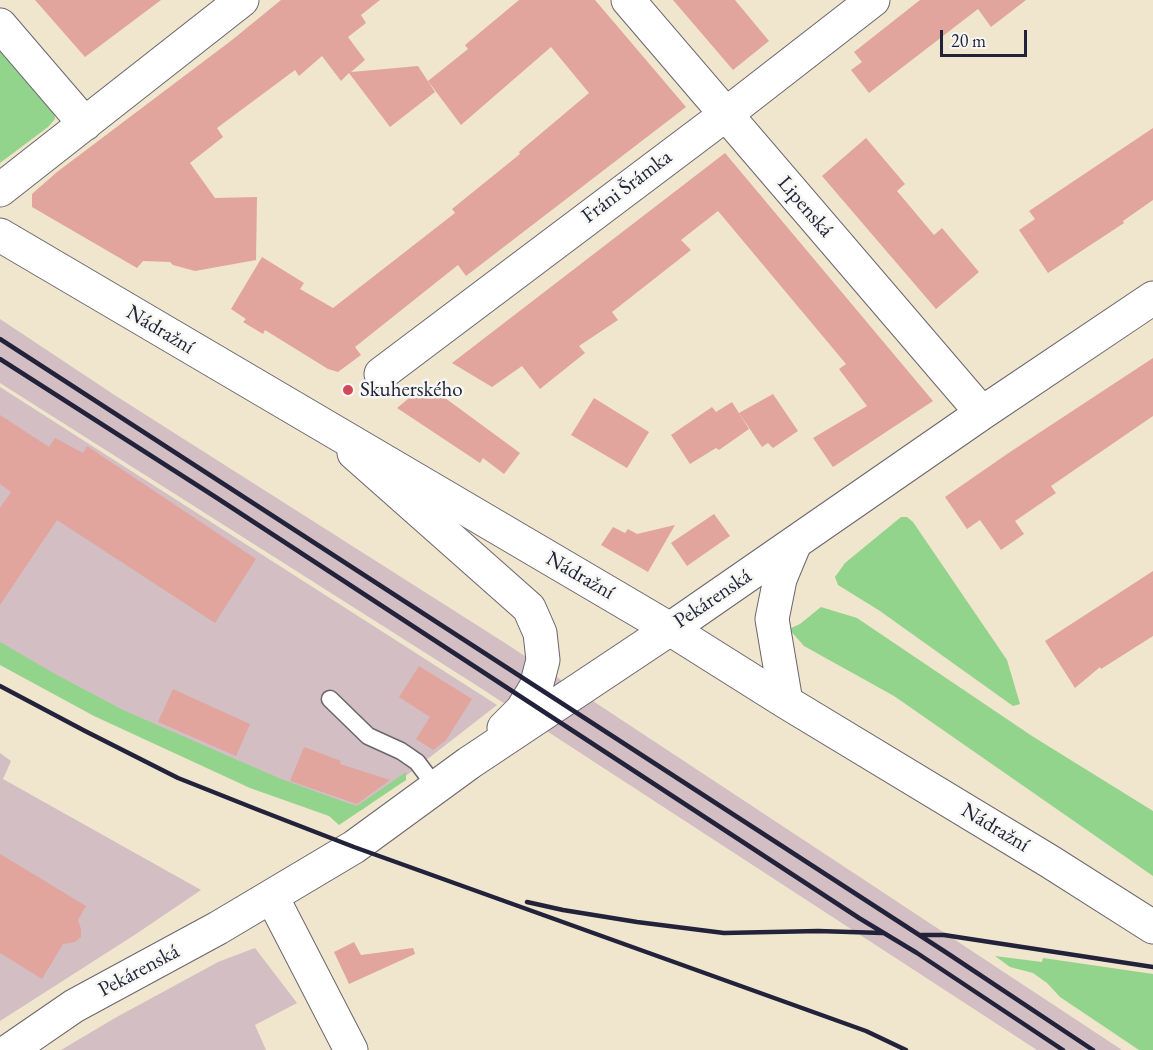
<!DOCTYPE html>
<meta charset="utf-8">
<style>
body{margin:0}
#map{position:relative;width:1153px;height:1050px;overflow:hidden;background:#f0e5cd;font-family:"EB Garamond",serif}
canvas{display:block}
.scale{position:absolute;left:940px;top:30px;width:87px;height:27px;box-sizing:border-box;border:3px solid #22223b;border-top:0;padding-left:8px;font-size:18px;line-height:21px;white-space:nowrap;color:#22223b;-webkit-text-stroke:4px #f6f6f2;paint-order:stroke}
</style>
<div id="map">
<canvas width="1153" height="1050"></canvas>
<div class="scale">20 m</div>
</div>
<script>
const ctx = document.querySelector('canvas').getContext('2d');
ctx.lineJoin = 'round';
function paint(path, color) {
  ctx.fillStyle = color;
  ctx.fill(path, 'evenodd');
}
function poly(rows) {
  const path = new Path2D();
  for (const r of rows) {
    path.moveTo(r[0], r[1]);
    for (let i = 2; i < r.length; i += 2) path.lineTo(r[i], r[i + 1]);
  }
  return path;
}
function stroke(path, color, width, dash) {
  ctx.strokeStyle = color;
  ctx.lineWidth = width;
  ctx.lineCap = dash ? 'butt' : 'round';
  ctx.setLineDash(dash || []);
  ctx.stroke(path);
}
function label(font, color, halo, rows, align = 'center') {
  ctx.font = font + ' "EB Garamond",serif';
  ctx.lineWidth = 5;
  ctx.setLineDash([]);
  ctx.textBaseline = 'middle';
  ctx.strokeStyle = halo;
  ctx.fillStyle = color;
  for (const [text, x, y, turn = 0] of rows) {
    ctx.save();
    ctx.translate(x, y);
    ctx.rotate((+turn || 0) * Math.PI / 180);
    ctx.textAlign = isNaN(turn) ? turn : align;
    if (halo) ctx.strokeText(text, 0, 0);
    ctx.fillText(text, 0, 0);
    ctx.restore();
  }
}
const industrial = poly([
 [0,319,116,396,505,643,1122,1050,1037,1050,476,685,0,383],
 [0,387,497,705,362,810,257,772,133,719,0,649],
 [0,753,11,761,3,779,201,890,136,934,0,1021],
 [255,948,297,1003,255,1025,266,1050,61,1050,115,1018,218,962]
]);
const green = poly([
 [0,38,55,109,55,119,48,127,0,163],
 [901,517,907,517,913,522,1007,660,1020,704,1013,706,880,611,838,585,835,577,845,563],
 [821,607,857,618,1032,736,1153,811,1153,876,894,696,804,646,789,629,800,624],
 [0,642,55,674,123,710,281,779,342,801,357,806,406,772,406,780,339,825,329,816,250,788,94,716,0,665],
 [995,956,1042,962,1043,958,1153,974,1153,1050,1139,1050,1060,997,1047,983,1033,973,1010,967]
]);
const building = poly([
 [35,0,161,0,85,57],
 [281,0,380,0,361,15,366,23,348,37,365,60,351,72,418,66,435,92,390,127,349,73,341,81,322,56,299,76,295,70,217,128,223,137,190,163,215,198,257,197,256,260,195,271,173,265,170,262,143,261,137,268,32,207,32,194,57,172,232,40],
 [519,0,595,0,686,107,466,276,458,265,355,347,361,355,338,372,328,369,265,330,263,334,243,322,246,319,231,309,262,257,304,283,300,289,333,308,455,213,452,209,520,154,519,152,589,93,551,47,461,125,428,81,468,49,465,45],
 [673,0,735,0,769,41,733,70],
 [920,0,1026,0,991,27,978,9,869,93,851,70,862,62,854,52],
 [1153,128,1153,200,1123,221,1124,223,1048,273,1019,230,1035,219,1029,211],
 [866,138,905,184,897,191,934,235,942,228,979,272,936,309,822,176],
 [725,153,933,401,833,467,813,438,867,406,839,369,846,364,718,211,681,240,691,250,612,312,618,320,579,346,585,353,540,389,522,366,492,387,452,363],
 [1153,358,1153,416,1051,486,1056,493,1015,521,1024,534,1001,550,980,520,967,529,945,497,1010,452],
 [426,384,520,453,504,474,483,458,480,463,397,408],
 [773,394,798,431,773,448,768,443,762,447,739,413],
 [594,398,649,432,627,468,571,435],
 [732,402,749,429,719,450,716,448,690,464,671,435,712,407,716,412],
 [0,415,49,447,55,438,83,453,87,446,256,559,215,623,57,520,0,605,0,508,11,492,0,484],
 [714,514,730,536,687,566,671,543],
 [675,525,648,572,601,545,613,527,625,533,628,529,637,534],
 [1153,571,1153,636,1101,669,1100,667,1075,688,1045,641],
 [419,666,472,699,446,740,433,750,416,739,430,717,399,697],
 [173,689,250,724,236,756,158,722],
 [304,747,341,761,340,764,390,780,357,804,290,781],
 [0,854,86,906,78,920,81,929,81,937,75,942,63,944,42,979,0,953],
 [354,942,361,955,413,948,415,954,349,984,334,952]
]);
const service = poly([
 [330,699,368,736,401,751,417,762,436,787]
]);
const minor = poly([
 [628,0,982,413],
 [0,25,85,124],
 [0,190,242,0],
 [381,374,725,115,873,0],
 [670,629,982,413,1153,298],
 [272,897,351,1050]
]);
const tertiary = poly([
 [354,453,529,608,540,633,543,660,536,687,522,710,504,728],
 [10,1050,74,1006,218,928,354,847,469,763,670,629]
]);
const secondary = poly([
 [0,235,670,629,786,702,1049,861,1153,927],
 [786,702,772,619,780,579,795,543]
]);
const rail = poly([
 [0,339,947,953,1093,1050],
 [0,359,217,498,859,918,917,953,1063,1050],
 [0,686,85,731,178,778,256,809,354,847,866,1031,906,1050],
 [527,902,563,910,637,922,724,933,818,931,882,933],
 [921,935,944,935,1153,967]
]);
const markers = [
 [348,390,6,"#d1495b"]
];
const streetNames = [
 ["Fráni Šrámka",627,187,-37],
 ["Lipenská",805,207,49],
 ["Nádražní",160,330,31],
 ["Nádražní",580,576,30],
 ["Pekárenská",713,599,-34],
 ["Nádražní",995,828,31],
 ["Pekárenská",139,971,-28]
];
const poiNames = [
 ["Skuherského",360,390]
];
paint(industrial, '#d2bec3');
paint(green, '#92d48b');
paint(building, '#e2a59e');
stroke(service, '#6a666e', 19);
stroke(minor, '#6a666e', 35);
stroke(tertiary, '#6a666e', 35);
stroke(secondary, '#6a666e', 35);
stroke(service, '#fff', 16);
stroke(minor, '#fff', 33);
stroke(tertiary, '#fff', 33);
stroke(secondary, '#fff', 33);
stroke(rail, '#22223b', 4.5);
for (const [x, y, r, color] of markers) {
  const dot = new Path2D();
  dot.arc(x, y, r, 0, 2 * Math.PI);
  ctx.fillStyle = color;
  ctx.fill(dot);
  stroke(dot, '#f6f6f2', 2);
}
label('21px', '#22223b', '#f6f6f2', streetNames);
label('21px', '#22223b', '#f6f6f2', poiNames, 'left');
</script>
